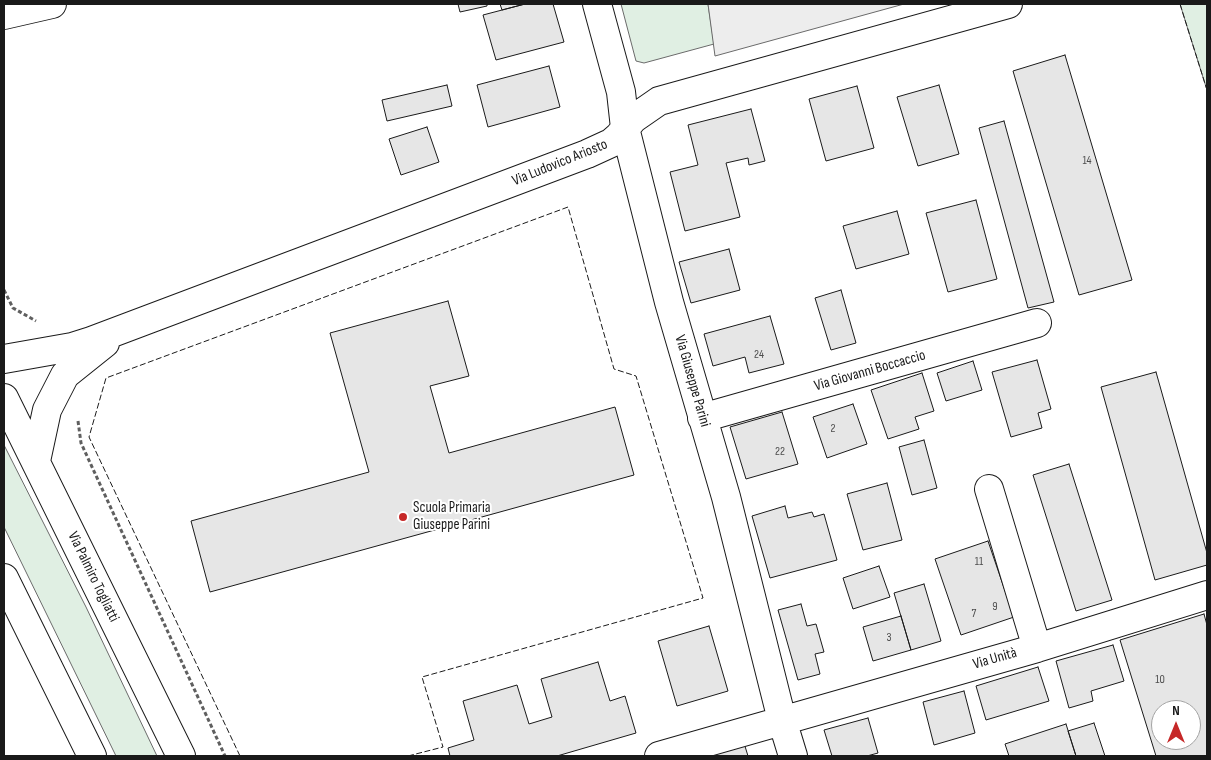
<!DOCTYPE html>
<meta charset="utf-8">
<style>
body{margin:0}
#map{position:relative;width:1211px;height:760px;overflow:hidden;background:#fff;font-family:"Sofia Sans Condensed",sans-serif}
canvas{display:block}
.frame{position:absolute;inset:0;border:5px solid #1a1a1a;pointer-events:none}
.north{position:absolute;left:1151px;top:700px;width:50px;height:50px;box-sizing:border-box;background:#fff;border:1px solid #a3a3a3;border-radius:50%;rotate:0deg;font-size:14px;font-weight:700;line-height:20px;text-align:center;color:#1a1a1a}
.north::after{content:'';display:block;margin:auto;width:18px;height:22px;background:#c62828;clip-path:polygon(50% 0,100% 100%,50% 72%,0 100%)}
</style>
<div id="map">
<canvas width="1211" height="760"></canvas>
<div class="frame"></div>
<div class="north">N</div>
</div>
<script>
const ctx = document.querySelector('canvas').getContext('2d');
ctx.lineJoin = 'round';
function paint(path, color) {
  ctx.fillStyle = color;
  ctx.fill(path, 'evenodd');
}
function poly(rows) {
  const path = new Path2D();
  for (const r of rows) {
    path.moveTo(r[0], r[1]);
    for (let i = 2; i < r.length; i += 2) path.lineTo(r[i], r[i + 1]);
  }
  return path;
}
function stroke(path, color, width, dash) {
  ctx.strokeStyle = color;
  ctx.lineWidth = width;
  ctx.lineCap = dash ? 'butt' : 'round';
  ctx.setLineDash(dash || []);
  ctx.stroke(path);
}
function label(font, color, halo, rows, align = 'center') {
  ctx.font = font + ' "Sofia Sans Condensed",sans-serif';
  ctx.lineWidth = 4;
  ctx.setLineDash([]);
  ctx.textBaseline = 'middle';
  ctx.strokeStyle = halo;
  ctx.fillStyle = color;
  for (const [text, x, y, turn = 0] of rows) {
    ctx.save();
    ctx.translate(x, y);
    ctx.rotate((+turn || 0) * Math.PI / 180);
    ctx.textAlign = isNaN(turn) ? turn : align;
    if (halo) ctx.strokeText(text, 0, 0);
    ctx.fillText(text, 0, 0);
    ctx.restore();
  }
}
const green = poly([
 [621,4,708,4,714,44,644,63,636,61,621,4],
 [1180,4,1207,4,1207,90,1180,4],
 [4,445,86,607,157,756,116,756,4,527,4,445]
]);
const parking = poly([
 [708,4,904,4,715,56,708,4]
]);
const building = poly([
 [458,4,487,4,487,6,460,12,458,4],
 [500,4,525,4,502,10,500,4],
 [525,4,553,4,564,42,496,60,483,15,525,4],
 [1065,55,1132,280,1079,295,1013,71,1065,55],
 [549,66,560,107,488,127,477,85,549,66],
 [447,85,452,106,387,121,382,100,447,85],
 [939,85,959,154,918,166,897,97,939,85],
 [857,86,874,148,826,161,809,99,857,86],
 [751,109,765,161,749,165,748,158,726,163,740,217,685,231,670,172,698,165,688,125,751,109],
 [1004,121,1054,302,1028,308,979,128,1004,121],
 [427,127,439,162,401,175,389,139,427,127],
 [976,200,997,279,948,292,926,213,976,200],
 [897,211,909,254,856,269,843,226,897,211],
 [729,249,740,290,691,303,679,262,729,249],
 [841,290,856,343,831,350,815,298,841,290],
 [448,301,469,376,430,386,449,453,615,407,634,475,210,592,191,521,369,472,330,333,448,301],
 [770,316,784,364,749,373,745,357,713,366,704,334,770,316],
 [1037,360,1051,409,1038,413,1042,428,1011,437,992,372,1037,360],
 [973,361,982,390,946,401,937,373,973,361],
 [1156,372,1207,553,1207,565,1155,580,1101,387,1156,372],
 [922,373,934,411,915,417,919,429,888,439,871,390,922,373],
 [853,404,867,444,827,458,813,417,853,404],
 [782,412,798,464,746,479,730,427,782,412],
 [924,440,937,488,912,495,899,447,924,440],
 [1069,464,1112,600,1076,611,1033,475,1069,464],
 [887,483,902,540,863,550,847,494,887,483],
 [785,506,788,518,812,512,814,517,824,514,837,560,770,578,752,516,785,506],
 [988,541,1014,617,961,635,935,559,988,541],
 [879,566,890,597,853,609,843,578,879,566],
 [924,584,941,641,911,650,894,593,924,584],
 [801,604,807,626,816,624,824,652,815,654,820,674,798,680,778,610,801,604],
 [1204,614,1207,625,1207,756,1156,756,1120,640,1204,614],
 [1161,710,1191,710,1191,740,1161,740,1161,710],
 [901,616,911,650,873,661,863,627,901,616],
 [709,626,728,691,677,706,658,641,709,626],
 [1113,645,1124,681,1091,691,1093,701,1069,708,1056,661,1113,645],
 [598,662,610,701,625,696,636,733,557,756,450,756,448,748,474,740,463,701,517,685,529,724,552,717,541,679,598,662],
 [1038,667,1049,701,986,720,976,686,1038,667],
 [964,691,975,733,934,745,923,702,964,691],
 [868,718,878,753,867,756,832,756,824,730,868,718],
 [1094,723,1105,756,1076,756,1068,731,1094,723],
 [1066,724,1076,756,1009,756,1005,744,1066,724],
 [744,743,748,756,702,756,744,743]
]);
const path = poly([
 [4,290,13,308,36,321],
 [78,421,81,443,225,756]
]);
const minor = poly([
 [597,4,621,92,625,128,669,302,726,497,782,720,793,756],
 [4,15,52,4],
 [4,359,72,347,91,341,587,154,611,143,619,136,633,119,659,101,1008,4],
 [4,398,181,756],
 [702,418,1037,323],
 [36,461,47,410,65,375,105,343],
 [989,489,1037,648],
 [4,578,92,756],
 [659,756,1037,648,1207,595]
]);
const fence = poly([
 [1180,4,1207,90],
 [240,756,89,437,106,378,568,207,614,369,636,376,703,598,422,677,443,747,408,756]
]);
const markers = [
 [403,517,5,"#c62828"]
];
const numberNames = [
 ["14",1087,161],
 ["24",759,355],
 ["2",833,429],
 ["22",780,452],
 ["11",979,562],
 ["9",995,607],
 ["7",974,614],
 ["3",889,638],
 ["10",1160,680]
];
const streetNames = [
 ["Via Ludovico Ariosto",560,163,-22],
 ["Via Giovanni Boccaccio",870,371,-16],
 ["Via Giuseppe Parini",692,381,74],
 ["Via Palmiro Togliatti",93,577,64],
 ["Via Unità",995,659,-16]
];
const poiNames = [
 ["Scuola Primaria",413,508],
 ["Giuseppe Parini",413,525]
];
paint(green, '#e0efe3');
stroke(green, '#6a6a6a', 1);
paint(parking, '#ededed');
stroke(parking, '#6a6a6a', 1);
paint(building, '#e6e6e6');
stroke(building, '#1a1a1a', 1);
stroke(minor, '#1a1a1a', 30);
stroke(path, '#5f5f5f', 3, [4, 2.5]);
stroke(minor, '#fff', 28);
stroke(fence, '#1a1a1a', 1, [6, 2.5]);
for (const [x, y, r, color] of markers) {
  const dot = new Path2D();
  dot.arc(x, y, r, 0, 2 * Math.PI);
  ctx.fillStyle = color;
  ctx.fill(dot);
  stroke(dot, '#fff', 2);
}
label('12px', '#4d4d4d', null, numberNames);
label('15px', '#1a1a1a', '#fff', streetNames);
label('15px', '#1a1a1a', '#fff', poiNames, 'left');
</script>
